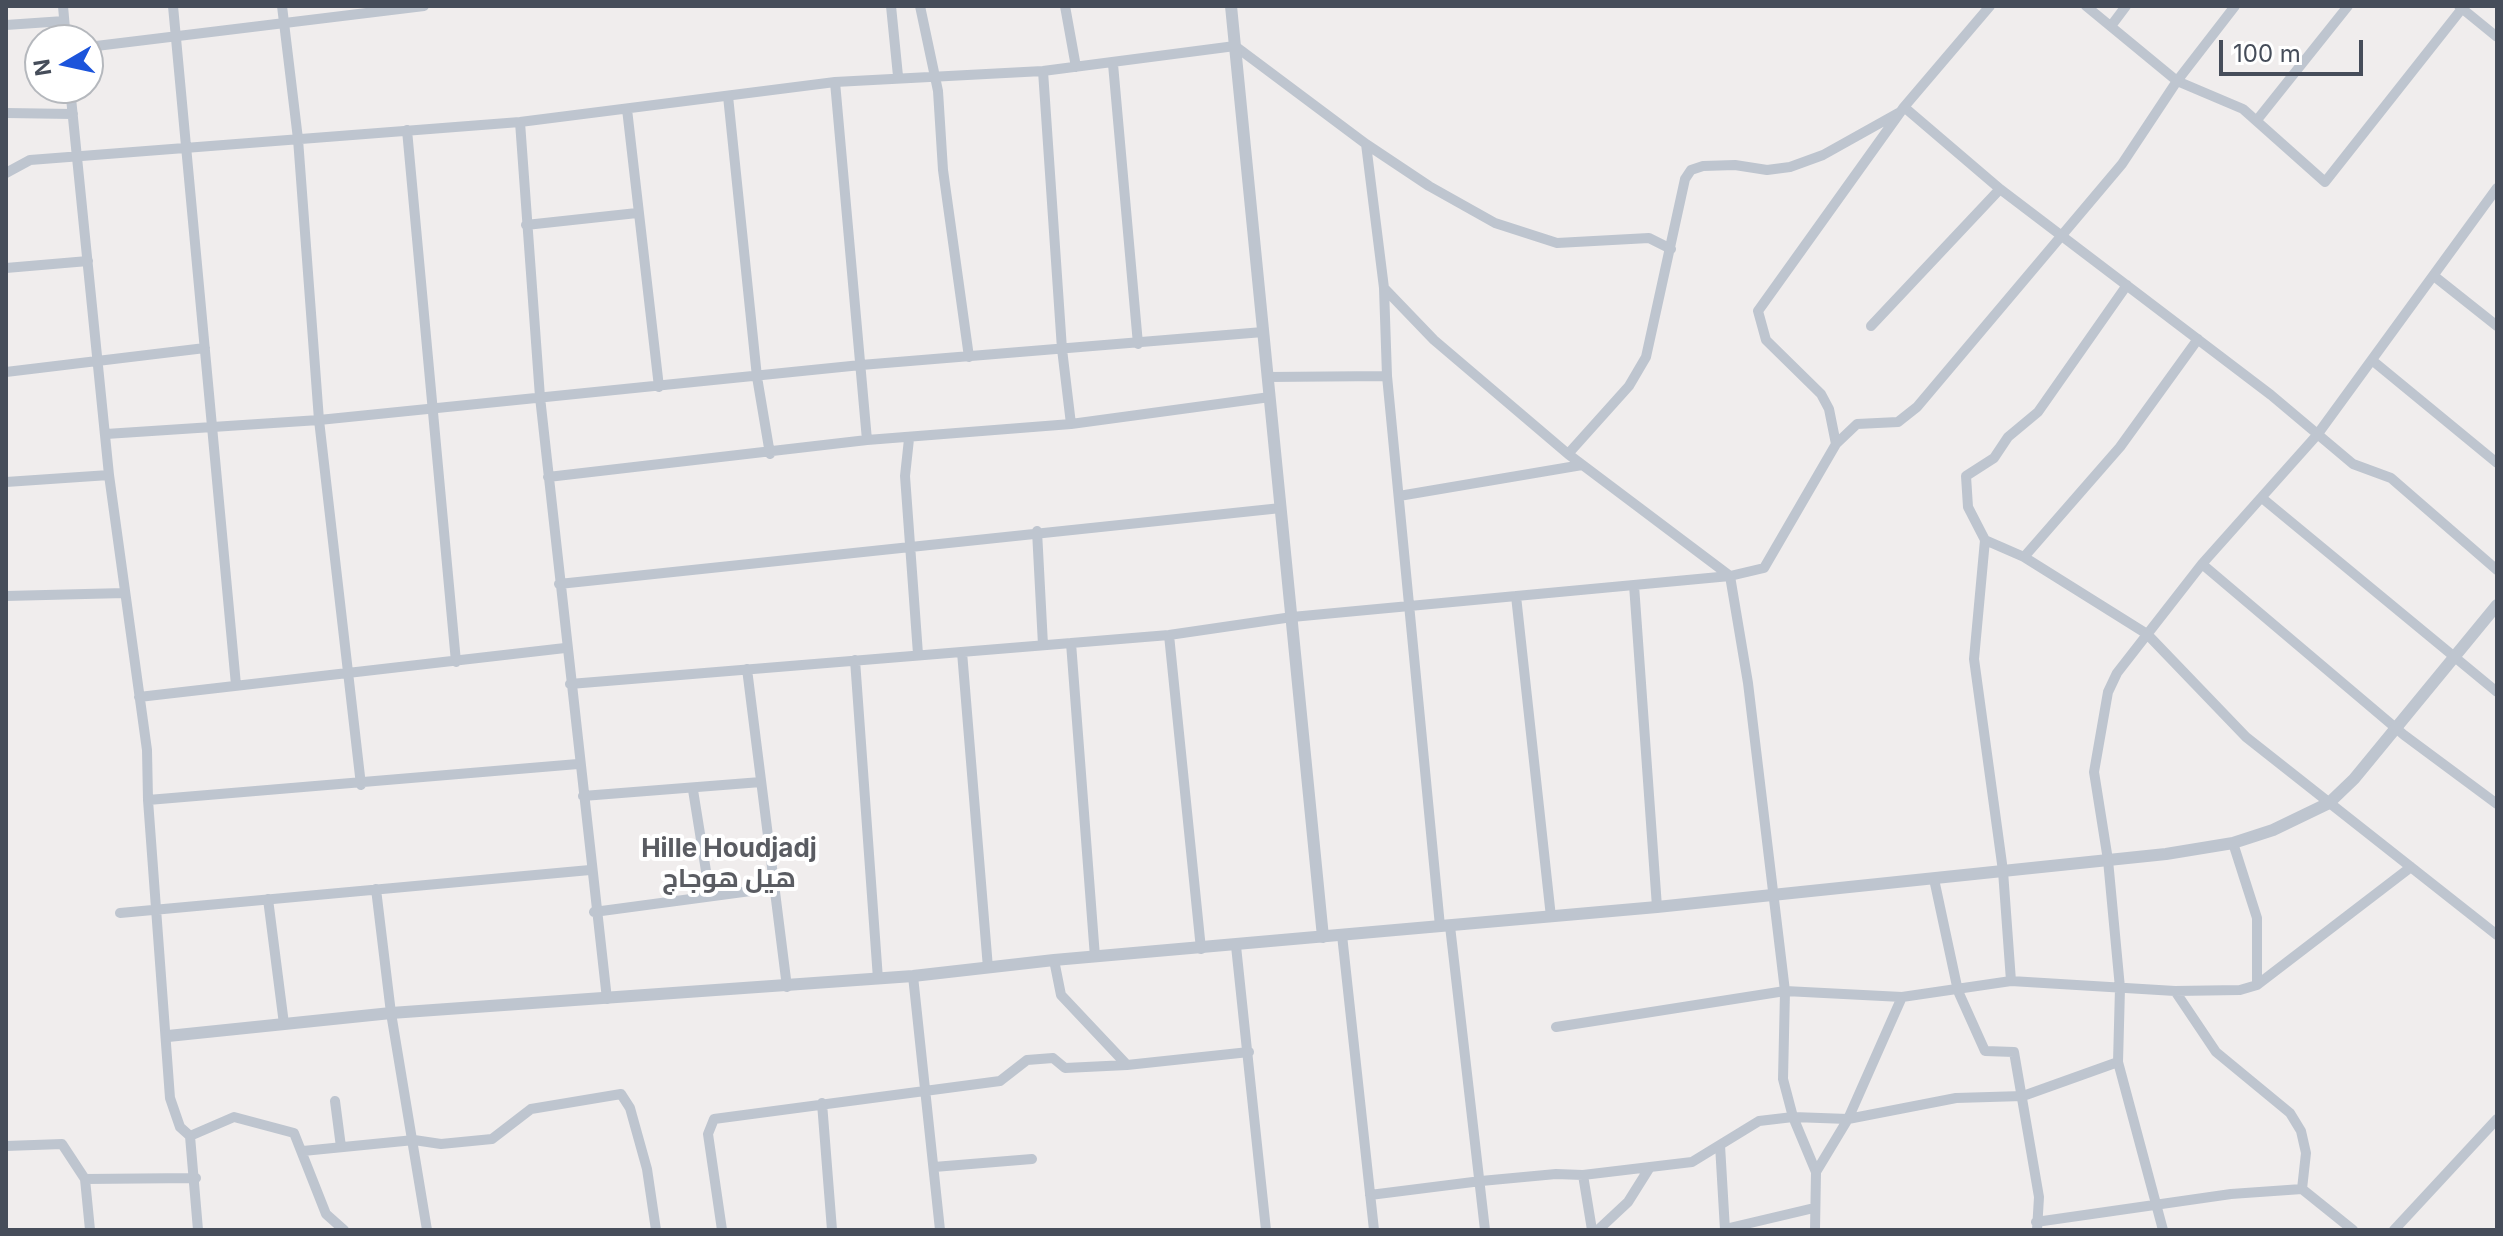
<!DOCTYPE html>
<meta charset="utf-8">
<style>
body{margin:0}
#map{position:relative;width:2503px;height:1236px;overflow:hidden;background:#f0eded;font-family:Inter,sans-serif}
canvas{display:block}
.frame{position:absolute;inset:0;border:8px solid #464d5a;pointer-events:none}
.north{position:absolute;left:24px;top:24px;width:80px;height:80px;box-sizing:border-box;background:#fff;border:2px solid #b5b8bd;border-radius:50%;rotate:261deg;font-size:22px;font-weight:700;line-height:32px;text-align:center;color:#464d5a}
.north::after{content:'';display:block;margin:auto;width:28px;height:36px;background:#1c54db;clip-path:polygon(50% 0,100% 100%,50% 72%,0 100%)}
.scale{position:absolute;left:2219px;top:40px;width:144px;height:36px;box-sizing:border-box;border:4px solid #464d5a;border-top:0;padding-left:10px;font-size:24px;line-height:28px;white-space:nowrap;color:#464d5a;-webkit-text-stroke:6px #fff;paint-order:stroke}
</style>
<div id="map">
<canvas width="2503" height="1236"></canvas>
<div class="frame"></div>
<div class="north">N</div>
<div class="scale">100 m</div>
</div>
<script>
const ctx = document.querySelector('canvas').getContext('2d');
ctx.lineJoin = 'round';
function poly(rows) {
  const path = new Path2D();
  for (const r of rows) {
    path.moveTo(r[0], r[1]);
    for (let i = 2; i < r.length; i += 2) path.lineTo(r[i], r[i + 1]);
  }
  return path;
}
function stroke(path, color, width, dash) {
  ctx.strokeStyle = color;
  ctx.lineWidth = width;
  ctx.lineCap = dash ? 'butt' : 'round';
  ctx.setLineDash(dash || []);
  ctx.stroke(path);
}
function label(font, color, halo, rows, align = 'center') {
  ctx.font = font + ' Inter,Cairo,sans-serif';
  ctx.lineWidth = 8;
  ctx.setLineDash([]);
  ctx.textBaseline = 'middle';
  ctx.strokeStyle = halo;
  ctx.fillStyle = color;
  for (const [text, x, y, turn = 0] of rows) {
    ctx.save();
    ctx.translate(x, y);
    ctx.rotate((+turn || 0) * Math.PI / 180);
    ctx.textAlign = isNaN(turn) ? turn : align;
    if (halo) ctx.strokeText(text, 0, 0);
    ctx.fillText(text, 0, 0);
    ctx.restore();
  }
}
const minor = poly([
 [63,6,66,40],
 [173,6,236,685],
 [282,6,298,139,319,420,361,785],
 [891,6,898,76],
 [920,6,938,91,943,170,969,357],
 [1065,6,1076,67],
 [2086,6,2177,81,2243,109,2325,182,2464,6],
 [2459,6,2497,37],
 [6,25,64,21],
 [2111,26,2126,6],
 [88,47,424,6],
 [1113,64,1138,344],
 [1043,71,1062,349,1071,424],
 [835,82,867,440],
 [70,88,109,475,147,750,148,800,170,1098,180,1127,190,1136,198,1230],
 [728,96,757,377,770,454],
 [1904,107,2000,189,2271,395,2353,464,2391,478,2497,570],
 [627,109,659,387],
 [6,113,73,114],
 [2257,120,2348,6],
 [520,122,540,397,607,999],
 [407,130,456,662],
 [1366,144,1429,186,1495,223,1557,243,1649,238,1671,249],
 [6,173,30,160,520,122,835,82,1043,71,1235,46,1366,144,1384,288,1387,376,1440,926],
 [526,225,637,213],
 [6,268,88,261],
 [2434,276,2497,326],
 [1384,288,1434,340,1568,454,1730,576,1748,683,1785,991,1783,1079,1793,1117,1816,1172,1815,1230],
 [1871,326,2000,189],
 [2373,361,2497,463],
 [6,372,205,348],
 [1268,377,1387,376],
 [106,434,319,420,861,365,1263,332],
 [909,439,905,476,918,654],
 [1836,444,1829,409,1821,394,1766,340,1758,311,1904,107,1990,6],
 [1568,454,1629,386,1646,357,1685,179,1691,170,1703,166,1735,165,1767,170,1790,167,1823,155,1900,112],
 [548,477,867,440,1071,424,1270,397],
 [6,482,109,475],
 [1399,496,1582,465],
 [2262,498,2497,692],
 [1037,531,1043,645],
 [1985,540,2024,557,2120,447,2198,339],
 [2024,557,2147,634,2246,737,2497,935],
 [2202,564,2404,735,2497,804],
 [559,584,1281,508],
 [1634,585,1657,907],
 [6,596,125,593],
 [1516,596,1551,917],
 [1169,635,1201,949],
 [1071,643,1095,957],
 [962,652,988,968],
 [855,660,878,979],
 [747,669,787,987],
 [570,684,1169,635,1292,617,1730,576,1764,568,1836,444,1857,424,1898,422,1917,407,2122,164,2177,81,2235,6],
 [139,697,565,648],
 [693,790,710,896],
 [583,796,761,782],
 [148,800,578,764],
 [2233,843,2257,918,2257,985],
 [1934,879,1958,991,1985,1051,2014,1052,2039,1197,2037,1230],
 [376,889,391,1013,427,1230],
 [268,899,284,1024],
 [594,912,773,888],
 [120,913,590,870],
 [1450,926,1485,1230],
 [1342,935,1374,1230],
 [1236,946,1266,1230],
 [1054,960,1061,995,1127,1065,1249,1052],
 [913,976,940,1230],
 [2011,981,2003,871,1974,659,1985,540,1968,507,1966,476,1994,458,2008,437,2038,412,2127,285],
 [2175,991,2216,1052,2290,1113,2301,1131,2306,1153,2302,1189],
 [1556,1027,1785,991,1902,997,2011,981,2175,991,2240,990,2257,985,2411,867],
 [335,1101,341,1147],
 [822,1103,832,1230],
 [190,1136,234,1117,294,1133,326,1214,344,1230],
 [1720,1145,1725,1230],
 [6,1146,62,1144,85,1179,196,1178],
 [303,1151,414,1140,441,1144,492,1139,531,1109,621,1094,630,1108,647,1169,656,1230],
 [934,1167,1032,1159],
 [1816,1172,1848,1119,1902,997],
 [1583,1175,1592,1230],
 [85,1179,90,1230],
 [1370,1195,1481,1181,1556,1174,1583,1175,1650,1167],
 [2036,1222,2231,1194,2302,1189,2353,1230],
 [1725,1229,1814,1208],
 [722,1230,708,1134,714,1119,1000,1081,1027,1060,1053,1058,1065,1068,1127,1065],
 [1598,1230,1628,1202,1650,1167,1692,1162,1759,1121,1793,1117,1848,1119,1956,1098,2023,1096,2118,1062],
 [2163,1230,2118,1062,2120,988,2108,860,2094,772,2108,692,2117,673,2202,564,2317,435,2497,188],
 [2394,1230,2497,1119]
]);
const tertiary = poly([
 [1231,6,1323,937],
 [168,1036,391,1013,913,976,1054,960,1657,907,2166,854,2233,843,2273,830,2329,803,2354,779,2497,605]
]);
const neighbourhoodNames = [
 ["Hille Houdjadj",729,849],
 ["هيل هوجاج",729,879]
];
stroke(minor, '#bec5cf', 10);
stroke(tertiary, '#bec5cf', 12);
label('bold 26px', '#5a5c62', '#fff', neighbourhoodNames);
</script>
